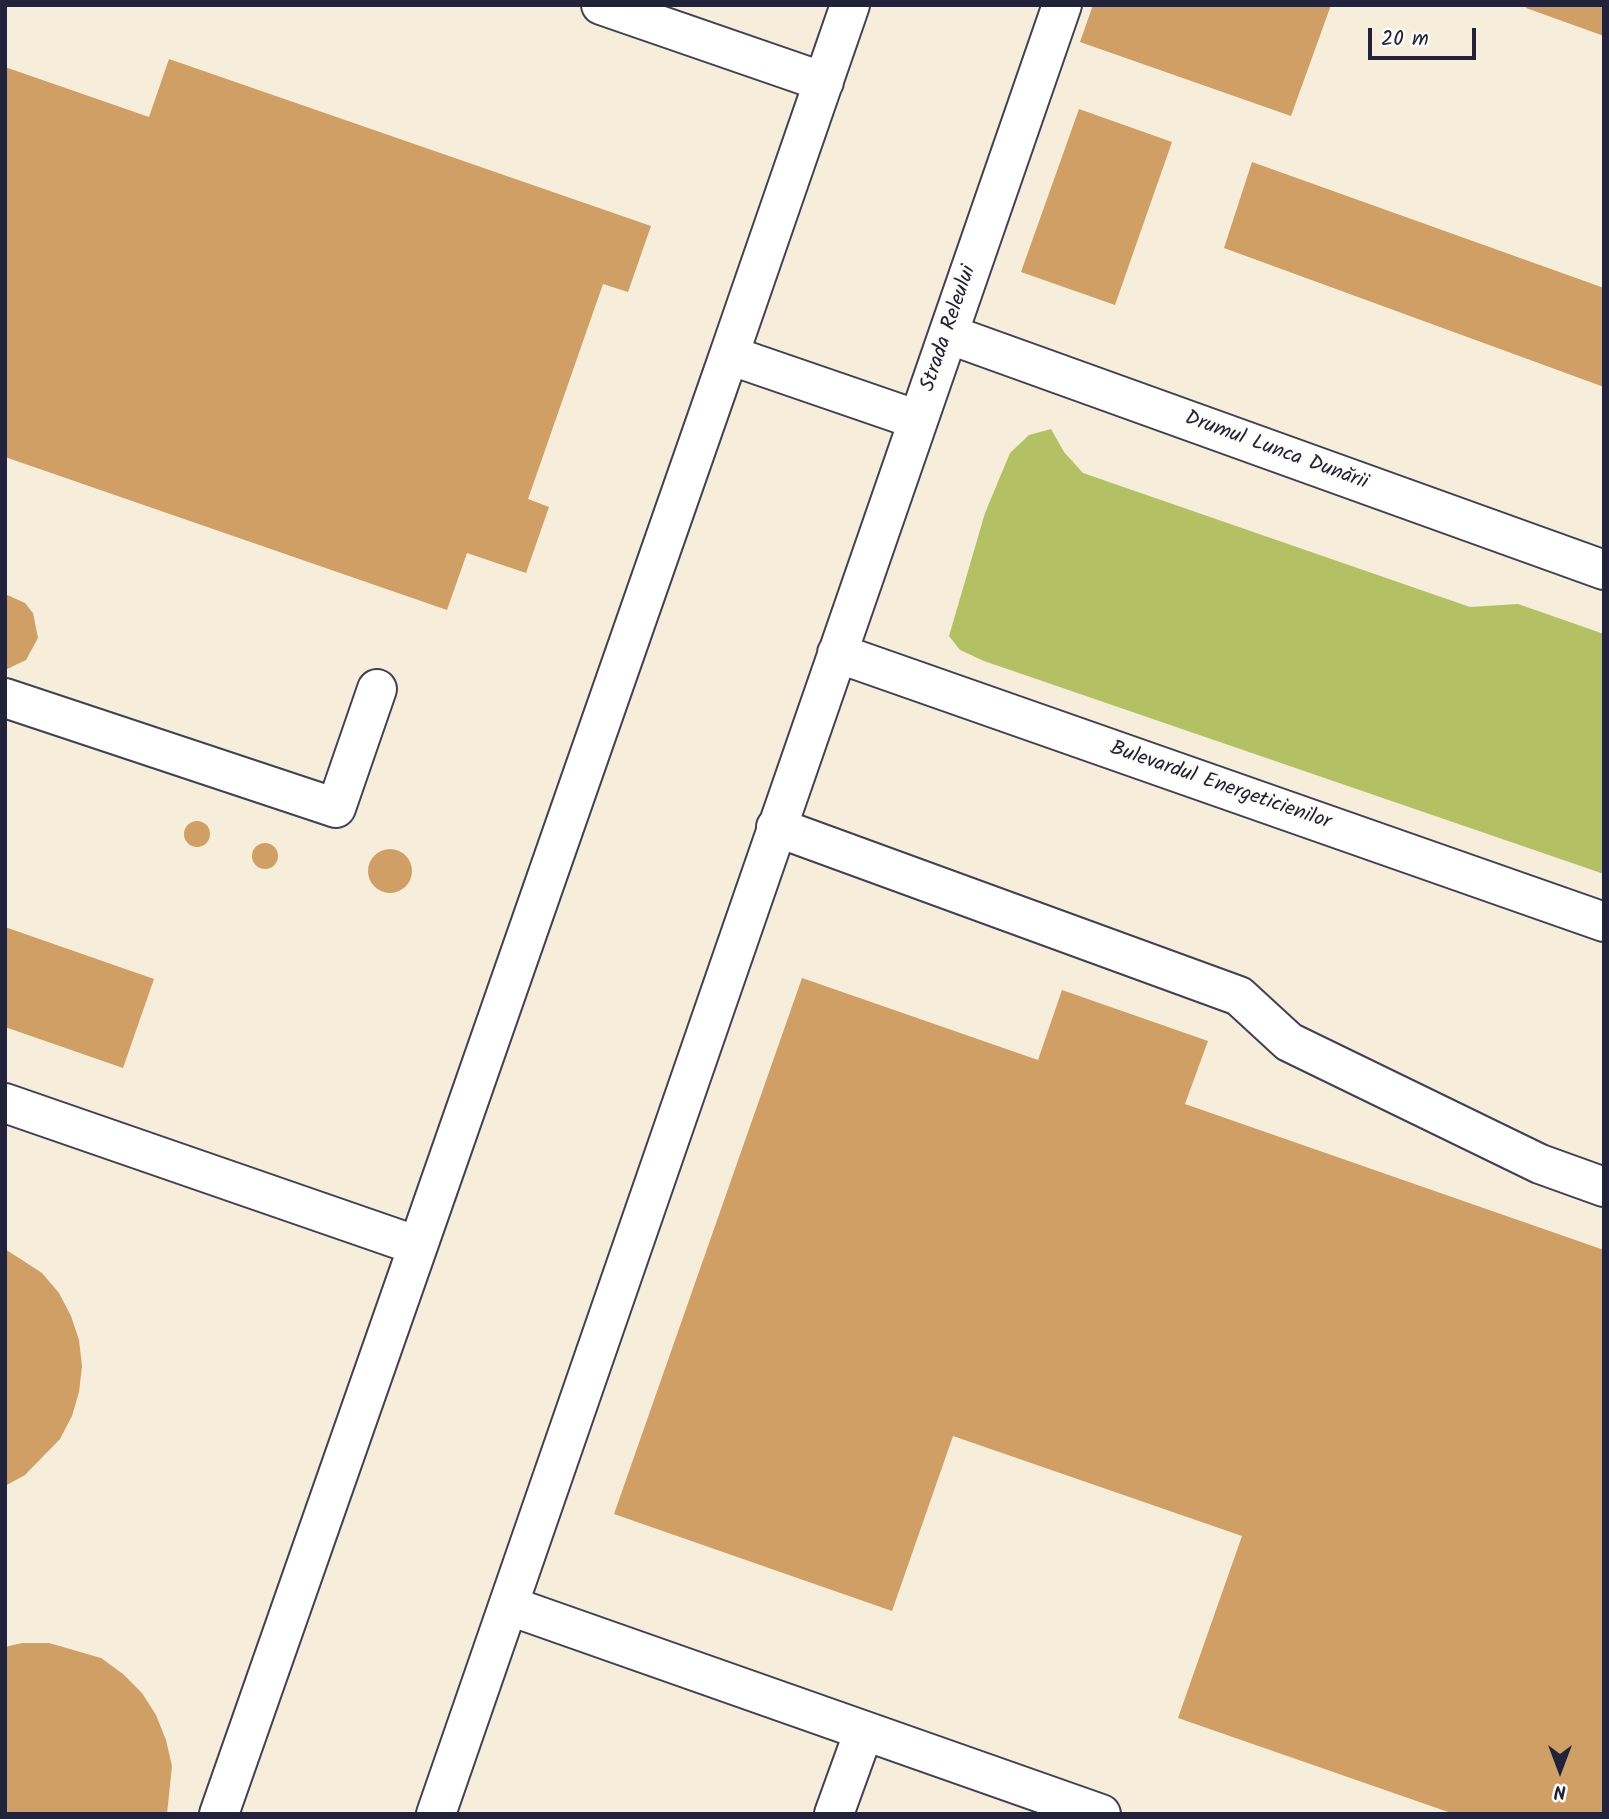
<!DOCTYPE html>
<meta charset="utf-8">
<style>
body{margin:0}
#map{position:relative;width:1609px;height:1819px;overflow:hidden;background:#f6edda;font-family:Kalam,sans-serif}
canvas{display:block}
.frame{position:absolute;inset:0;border:7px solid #22223b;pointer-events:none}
.north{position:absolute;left:1525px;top:1735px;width:70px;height:70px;-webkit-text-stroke:5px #fdfcf7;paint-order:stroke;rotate:180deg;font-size:19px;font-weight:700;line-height:28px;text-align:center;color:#22223b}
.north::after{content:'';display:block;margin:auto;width:24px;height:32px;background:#22223b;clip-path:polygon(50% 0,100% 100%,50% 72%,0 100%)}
.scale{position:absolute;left:1368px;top:28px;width:108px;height:32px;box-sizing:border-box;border:4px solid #22223b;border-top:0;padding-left:9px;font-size:21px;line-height:24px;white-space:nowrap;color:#22223b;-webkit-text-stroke:5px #fdfcf7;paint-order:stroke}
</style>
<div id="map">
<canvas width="1609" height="1819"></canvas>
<div class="frame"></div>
<div class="north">N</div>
<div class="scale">20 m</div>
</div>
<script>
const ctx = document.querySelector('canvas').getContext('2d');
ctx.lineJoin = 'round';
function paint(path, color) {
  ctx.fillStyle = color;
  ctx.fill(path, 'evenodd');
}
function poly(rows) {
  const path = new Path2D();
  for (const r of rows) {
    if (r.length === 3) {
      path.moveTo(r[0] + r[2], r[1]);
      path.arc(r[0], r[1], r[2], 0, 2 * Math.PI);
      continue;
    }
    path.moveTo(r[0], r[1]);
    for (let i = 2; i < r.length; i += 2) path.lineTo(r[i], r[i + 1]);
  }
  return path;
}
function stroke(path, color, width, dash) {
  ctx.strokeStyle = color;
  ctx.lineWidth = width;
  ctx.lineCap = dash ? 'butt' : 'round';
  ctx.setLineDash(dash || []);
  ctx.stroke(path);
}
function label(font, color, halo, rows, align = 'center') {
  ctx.font = font + ' Kalam,sans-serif';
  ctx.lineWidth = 5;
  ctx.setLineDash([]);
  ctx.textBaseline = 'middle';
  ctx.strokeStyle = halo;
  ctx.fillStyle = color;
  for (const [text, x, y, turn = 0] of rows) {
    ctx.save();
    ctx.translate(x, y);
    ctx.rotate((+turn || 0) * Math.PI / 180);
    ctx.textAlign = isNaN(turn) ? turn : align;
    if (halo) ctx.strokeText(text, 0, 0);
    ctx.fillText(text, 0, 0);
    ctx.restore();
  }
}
const green = poly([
 [1051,429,1064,452,1083,473,1470,607,1518,604,1604,634,1604,874,984,661,960,650,949,636,985,513,1010,453,1029,435]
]);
const building = poly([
 [1093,5,1331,5,1291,116,1080,42],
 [1527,5,1604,5,1604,36,1526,8],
 [169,59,651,226,628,292,603,284,528,499,549,507,526,573,467,553,447,610,5,457,5,67,149,117],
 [1079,109,1172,142,1115,305,1021,272],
 [1252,162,1604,288,1604,387,1224,248],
 [5,594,25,603,33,613,38,638,26,660,5,670],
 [197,834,13],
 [265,856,13],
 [390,871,22],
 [5,927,154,979,123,1068,5,1027],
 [802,978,1038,1060,1062,990,1208,1041,1185,1104,1604,1250,1604,1814,1454,1814,1178,1718,1242,1536,953,1436,892,1611,614,1514],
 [5,1249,42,1273,59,1293,71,1316,79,1340,82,1366,79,1392,72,1416,60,1439,25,1475,5,1486],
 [22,1643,49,1643,101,1658,123,1674,142,1693,156,1715,166,1740,172,1766,167,1814,5,1814,5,1647]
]);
const minor = poly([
 [601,5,824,82],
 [948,334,1604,570],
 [729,355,850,5],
 [837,653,1604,922],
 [5,698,336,808,377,689],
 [776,827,1239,996,1289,1042,1540,1164,1604,1187],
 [5,1103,418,1246,729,355,918,420],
 [510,1606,1101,1814],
 [219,1814,418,1246],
 [436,1814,1062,5],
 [834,1814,864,1731]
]);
const streetNames = [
 ["Strada Releului",950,329,-71],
 ["Drumul Lunca Dunării",1276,452,20],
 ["Bulevardul Energeticienilor",1220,787,19]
];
paint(green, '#b3c164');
paint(building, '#d09f65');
stroke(minor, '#424053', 42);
stroke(minor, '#fff', 38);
label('21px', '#22223b', '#fdfcf7', streetNames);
</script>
